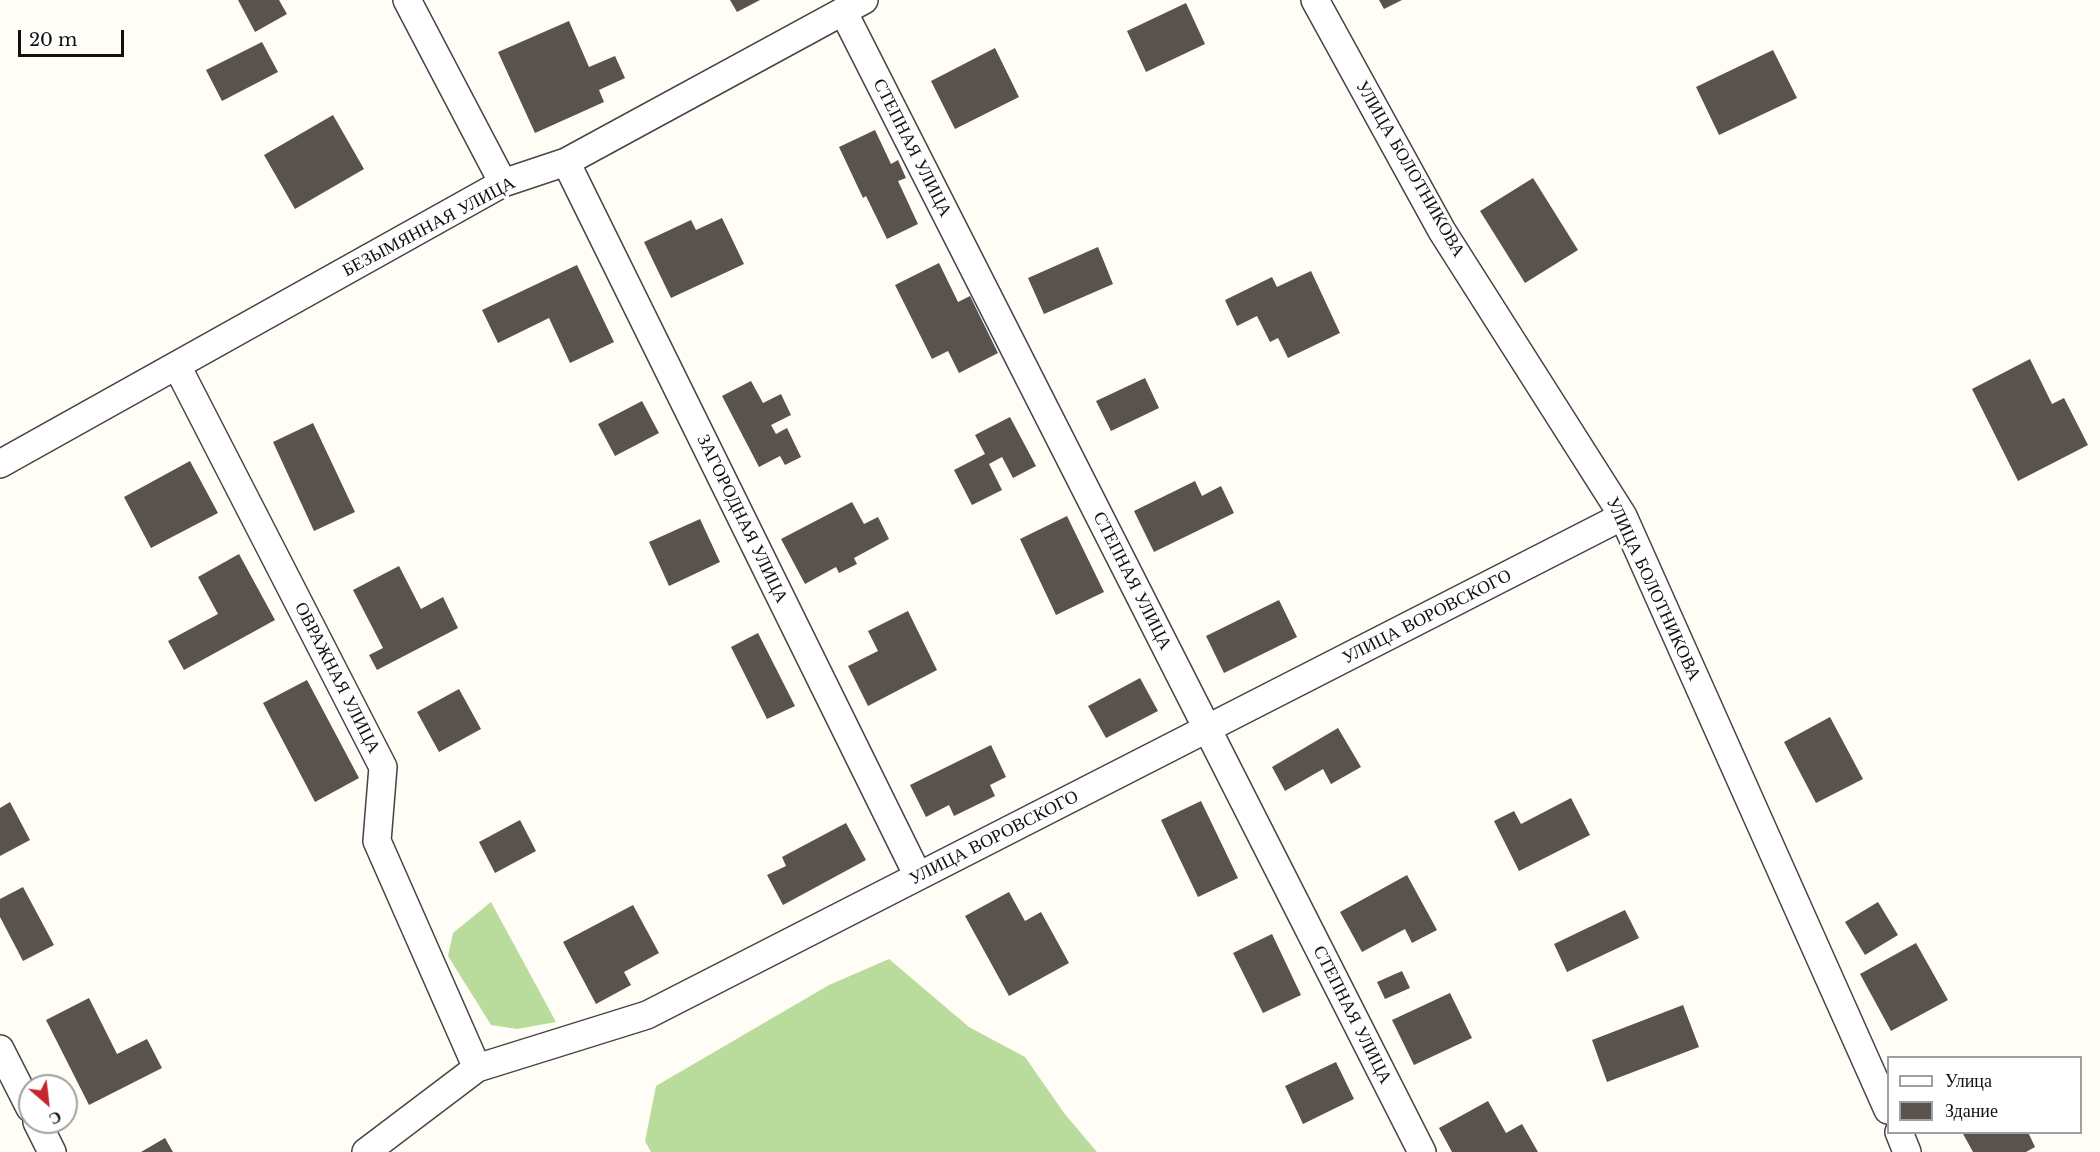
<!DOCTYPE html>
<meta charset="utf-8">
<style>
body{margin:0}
#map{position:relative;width:2100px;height:1152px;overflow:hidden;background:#fffdf5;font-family:"Libre Baskerville",serif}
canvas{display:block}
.legend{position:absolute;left:1887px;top:1056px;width:195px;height:78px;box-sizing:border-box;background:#fff;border:2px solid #a0a0a0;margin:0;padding:8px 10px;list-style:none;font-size:18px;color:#111}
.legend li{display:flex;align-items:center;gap:12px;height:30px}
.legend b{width:30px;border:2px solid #a0a0a0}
.north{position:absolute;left:18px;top:1074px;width:60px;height:60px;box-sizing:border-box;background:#fff;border:2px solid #a0a0a0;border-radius:50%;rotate:152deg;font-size:16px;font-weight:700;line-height:24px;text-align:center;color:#111}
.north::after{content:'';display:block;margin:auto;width:21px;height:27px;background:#c4262e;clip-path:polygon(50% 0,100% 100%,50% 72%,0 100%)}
.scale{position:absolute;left:18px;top:30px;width:106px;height:27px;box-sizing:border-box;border:3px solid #111;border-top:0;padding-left:8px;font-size:18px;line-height:21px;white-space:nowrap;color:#111;-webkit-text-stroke:4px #fff;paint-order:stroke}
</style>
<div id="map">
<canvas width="2100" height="1152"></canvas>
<ul class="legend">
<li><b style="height:8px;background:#fff"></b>Улица</li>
<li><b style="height:16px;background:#5a524d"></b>Здание</li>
</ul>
<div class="north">С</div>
<div class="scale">20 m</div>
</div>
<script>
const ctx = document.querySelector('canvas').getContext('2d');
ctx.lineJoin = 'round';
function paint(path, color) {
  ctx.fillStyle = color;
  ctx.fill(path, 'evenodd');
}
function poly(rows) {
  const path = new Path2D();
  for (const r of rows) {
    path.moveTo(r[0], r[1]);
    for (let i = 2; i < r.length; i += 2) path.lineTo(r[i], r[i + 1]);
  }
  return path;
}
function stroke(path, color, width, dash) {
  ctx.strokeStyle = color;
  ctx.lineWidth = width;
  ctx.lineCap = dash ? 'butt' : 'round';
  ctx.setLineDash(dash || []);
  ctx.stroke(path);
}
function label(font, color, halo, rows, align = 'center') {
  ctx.font = font + ' "Libre Baskerville",serif';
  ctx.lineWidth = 6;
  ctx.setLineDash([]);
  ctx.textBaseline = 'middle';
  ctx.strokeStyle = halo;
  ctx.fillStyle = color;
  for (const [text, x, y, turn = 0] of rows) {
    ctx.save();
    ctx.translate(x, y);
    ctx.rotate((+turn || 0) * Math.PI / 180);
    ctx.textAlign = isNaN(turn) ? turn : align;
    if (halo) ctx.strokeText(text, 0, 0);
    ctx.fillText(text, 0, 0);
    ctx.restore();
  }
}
const forest = poly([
 [491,902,556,1022,517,1029,491,1025,448,956,453,933],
 [889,959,969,1027,1025,1057,1064,1113,1097,1152,651,1152,645,1141,656,1086,829,985]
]);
const building = poly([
 [238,0,279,0,287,14,255,32],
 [730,0,760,0,737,12],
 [1379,0,1402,0,1384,9],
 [1186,3,1205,44,1146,72,1127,31],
 [569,21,589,67,615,56,625,78,599,90,604,102,535,133,498,52],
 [262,42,278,72,222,101,206,70],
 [995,48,1019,97,955,129,931,81],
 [1773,50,1797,98,1719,135,1696,87],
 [333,115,364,169,295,209,264,155],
 [875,130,891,164,898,160,906,178,898,181,918,224,887,239,866,196,863,198,839,147],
 [1533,178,1578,250,1525,283,1480,211],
 [722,218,744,264,671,298,644,242,691,220,696,230],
 [1098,247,1113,284,1044,314,1028,278],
 [939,263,958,302,970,296,998,353,959,373,948,351,932,359,895,285],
 [577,265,614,342,570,363,549,318,498,343,482,310],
 [1311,271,1340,333,1288,358,1278,338,1270,342,1257,316,1237,326,1225,300,1272,277,1277,287],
 [2030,359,2052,404,2064,398,2088,445,2018,481,1972,389],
 [1145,378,1159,408,1111,431,1096,401],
 [751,381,763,403,781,394,791,415,771,425,776,434,787,428,801,457,785,465,780,456,759,467,722,396],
 [642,401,659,433,615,456,598,424],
 [1010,417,1036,466,1013,478,1002,457,989,464,1002,490,972,505,954,470,985,454,975,435],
 [313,423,355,512,314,531,273,442],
 [190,461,218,513,151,548,124,497],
 [1195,481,1202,496,1221,486,1234,513,1154,552,1134,511],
 [852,502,864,524,878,517,889,539,854,558,857,564,839,573,836,567,805,584,781,539],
 [1067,516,1104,592,1056,615,1020,539],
 [700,519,720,562,669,586,649,542],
 [239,554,275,620,184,670,168,641,218,614,198,577],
 [399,566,421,609,443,597,458,628,377,670,369,655,383,648,353,590],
 [1279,600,1297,637,1224,673,1206,636],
 [908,611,937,670,868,706,848,666,878,651,868,631],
 [758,633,795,706,767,719,731,647],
 [1140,678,1158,711,1106,738,1088,706],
 [307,680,359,778,315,802,263,703],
 [459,689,481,729,439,752,417,712],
 [1830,717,1863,779,1816,803,1784,742],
 [1338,728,1361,767,1331,784,1323,769,1285,791,1272,767],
 [991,745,1006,777,990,785,995,796,954,816,949,805,926,817,910,785],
 [1571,798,1590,835,1519,871,1494,821,1514,811,1521,824],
 [1201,801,1238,878,1198,897,1161,820],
 [10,802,30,840,0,856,0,808],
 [520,820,536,851,495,873,479,842],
 [846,823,866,860,783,905,767,875,786,866,782,857],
 [1407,875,1437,930,1412,943,1405,929,1362,952,1340,912],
 [23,887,54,945,23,961,0,917,0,899],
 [1009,892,1025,921,1041,912,1069,963,1009,996,965,916],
 [1878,902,1898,935,1865,955,1845,922],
 [633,905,659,953,624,972,631,985,596,1004,563,942],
 [1625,910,1639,938,1567,972,1554,944],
 [1272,934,1301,995,1263,1013,1233,953],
 [1916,943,1948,1000,1891,1031,1860,974],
 [1402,971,1410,988,1385,999,1377,982],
 [1450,993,1472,1038,1414,1065,1392,1020],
 [89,998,117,1054,147,1039,162,1068,89,1105,46,1020],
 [1683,1005,1699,1047,1607,1082,1592,1040],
 [1336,1062,1354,1099,1303,1124,1285,1086],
 [1488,1101,1506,1133,1522,1124,1538,1152,1452,1152,1439,1128],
 [1962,1132,2028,1132,2035,1147,2026,1152,1973,1152],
 [165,1138,173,1152,141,1152]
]);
const minor = poly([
 [407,0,503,183],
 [1315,0,1442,231,1623,516,1888,1110],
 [843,11,1422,1152],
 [566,162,918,876],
 [177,366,383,767,377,841,477,1068],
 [0,464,503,183,566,162,864,0],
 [0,1049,30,1108],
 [37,1122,52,1152],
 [1899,1132,1907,1152],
 [366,1152,477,1068,647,1015,1623,516]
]);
const streetNames = [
 ["СТЕПНАЯ УЛИЦА",912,148,63],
 ["УЛИЦА БОЛОТНИКОВА",1410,169,60],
 ["БЕЗЫМЯННАЯ УЛИЦА",429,227,-28],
 ["ЗАГОРОДНАЯ УЛИЦА",742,519,64],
 ["СТЕПНАЯ УЛИЦА",1132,581,63],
 ["УЛИЦА БОЛОТНИКОВА",1653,589,65],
 ["УЛИЦА ВОРОВСКОГО",1427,617,-27],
 ["ОВРАЖНАЯ УЛИЦА",337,678,63],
 ["УЛИЦА ВОРОВСКОГО",994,838,-27],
 ["СТЕПНАЯ УЛИЦА",1352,1015,63]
];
paint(forest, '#b9dc9c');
paint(building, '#5a524d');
stroke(minor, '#444', 30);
stroke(minor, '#fff', 27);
label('18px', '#111', '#fff', streetNames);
</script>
